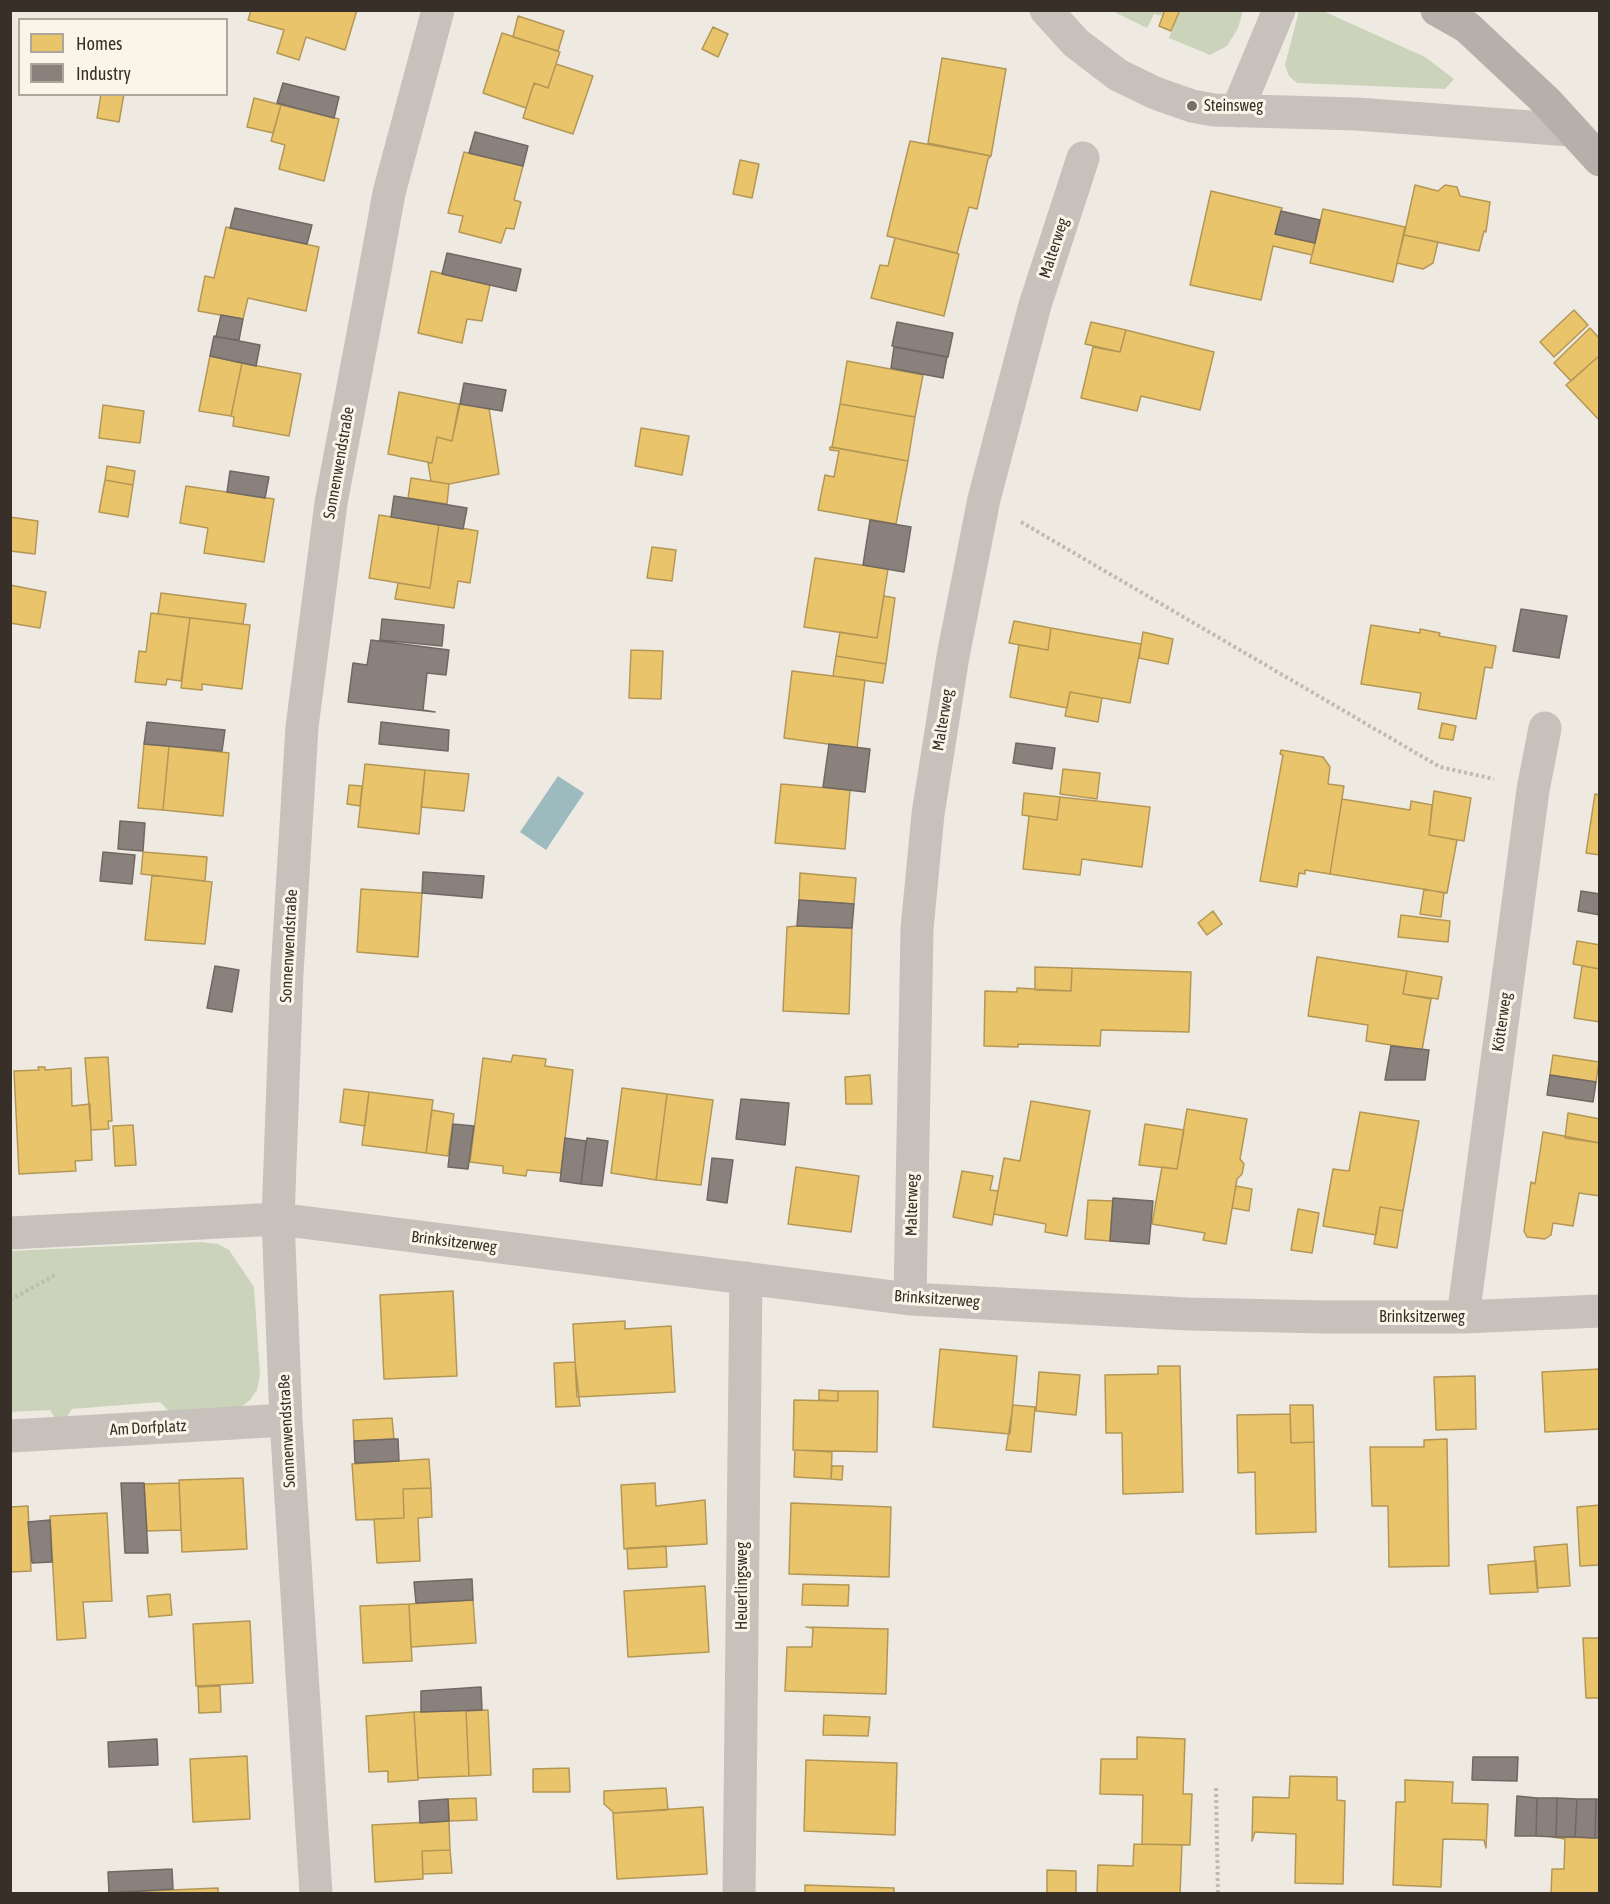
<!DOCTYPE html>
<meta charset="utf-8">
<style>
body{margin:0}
#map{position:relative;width:1610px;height:1904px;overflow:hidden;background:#eeeae1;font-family:"Asap Condensed",sans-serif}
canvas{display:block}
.frame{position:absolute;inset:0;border:12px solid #372f28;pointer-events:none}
.legend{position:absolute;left:18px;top:18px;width:210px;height:78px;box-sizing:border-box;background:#faf5e8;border:2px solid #aca69b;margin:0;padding:8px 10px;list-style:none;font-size:18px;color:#372f28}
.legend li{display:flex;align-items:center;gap:12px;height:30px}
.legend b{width:30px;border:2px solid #aca69b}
</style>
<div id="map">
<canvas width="1610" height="1904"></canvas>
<div class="frame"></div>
<ul class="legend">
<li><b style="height:16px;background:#e9c46a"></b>Homes</li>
<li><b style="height:16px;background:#8a817c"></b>Industry</li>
</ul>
</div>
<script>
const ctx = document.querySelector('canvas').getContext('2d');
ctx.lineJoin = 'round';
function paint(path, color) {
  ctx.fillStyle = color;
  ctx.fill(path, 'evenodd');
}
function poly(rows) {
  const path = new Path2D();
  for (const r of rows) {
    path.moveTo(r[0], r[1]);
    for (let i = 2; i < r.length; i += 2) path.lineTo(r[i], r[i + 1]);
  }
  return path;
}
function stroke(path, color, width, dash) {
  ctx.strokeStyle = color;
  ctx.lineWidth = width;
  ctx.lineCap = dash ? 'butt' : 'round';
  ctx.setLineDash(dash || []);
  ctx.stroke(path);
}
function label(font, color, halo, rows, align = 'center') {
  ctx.font = font + ' "Asap Condensed",sans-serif';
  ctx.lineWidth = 6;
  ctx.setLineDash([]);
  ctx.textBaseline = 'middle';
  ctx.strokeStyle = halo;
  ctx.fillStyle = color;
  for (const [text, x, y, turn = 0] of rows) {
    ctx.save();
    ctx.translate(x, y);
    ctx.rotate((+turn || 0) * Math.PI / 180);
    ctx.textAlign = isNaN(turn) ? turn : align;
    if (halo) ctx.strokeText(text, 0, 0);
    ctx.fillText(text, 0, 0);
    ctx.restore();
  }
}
const green = poly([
 [1112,11,1165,11,1163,16,1154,14,1147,28],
 [1180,11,1243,10,1243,11,1238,28,1227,46,1210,55,1169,38],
 [1299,11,1323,11,1425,57,1454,79,1445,89,1297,83,1289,76,1285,65],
 [201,1242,218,1244,229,1250,254,1287,260,1375,257,1390,250,1400,239,1409,173,1415,160,1402,72,1409,66,1418,56,1419,50,1410,11,1412,11,1251]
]);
const water = poly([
 [558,776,584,793,546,850,520,832]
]);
const homes = poly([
 [251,10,357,10,345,50,306,37,299,60,277,53,284,30,248,20,251,10],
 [1165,10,1180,10,1171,31,1159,26,1165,10],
 [518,16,564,31,558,51,513,37,518,16],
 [713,27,728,34,718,57,702,49,713,27],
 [502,33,560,52,548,88,534,83,526,108,483,93,502,33],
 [942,58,1006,69,991,156,928,143,942,58],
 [556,64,593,76,573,134,523,118,534,83,548,88,556,64],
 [101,94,124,94,119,122,97,118,101,94],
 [254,98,281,105,273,133,247,127,254,98],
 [281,105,339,119,324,181,279,169,285,145,271,141,281,105],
 [910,141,991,156,988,159,977,209,969,207,957,253,887,236,910,141],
 [464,152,523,166,514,200,521,202,514,229,506,228,501,243,459,232,463,216,448,213,464,152],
 [740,160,759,164,752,198,733,194,740,160],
 [1415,185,1438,191,1445,185,1457,187,1460,196,1490,202,1486,232,1484,231,1479,251,1404,235,1415,185],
 [1211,191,1282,208,1275,234,1315,243,1312,255,1273,246,1261,300,1190,285,1211,191],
 [1323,209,1405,227,1393,282,1310,263,1323,209],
 [226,227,319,247,306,311,248,298,243,319,198,311,205,276,214,278,226,227],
 [1404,235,1438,242,1433,263,1423,269,1397,263,1404,235],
 [895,238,959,254,944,316,871,298,880,265,888,266,895,238],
 [431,271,490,285,482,321,467,319,462,343,418,333,431,271],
 [1574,310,1588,325,1554,357,1540,342,1574,310],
 [1091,322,1126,330,1120,352,1085,344,1091,322],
 [1590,328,1600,339,1600,355,1571,381,1554,363,1590,328],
 [1126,330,1214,352,1200,410,1141,396,1137,411,1081,398,1093,347,1120,352,1126,330],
 [1600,355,1600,421,1566,385,1600,355],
 [210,356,242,363,231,416,199,411,210,356],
 [847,361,923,375,915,417,840,404,847,361],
 [242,363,301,374,289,436,233,426,234,417,231,416,242,363],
 [399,392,459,404,452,441,437,437,432,463,388,454,399,392],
 [460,404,489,408,499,474,449,484,431,481,428,463,432,463,437,437,452,441,460,404],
 [840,404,915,417,908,461,832,447,840,404],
 [103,405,144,411,140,443,99,438,103,405],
 [641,428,689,436,682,475,635,466,641,428],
 [830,447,908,461,896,524,818,510,825,475,834,477,839,451,830,450,830,447],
 [107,466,135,471,133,485,105,480,107,466],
 [411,478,449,484,447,504,408,498,411,478],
 [105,480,133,485,128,517,99,512,105,480],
 [186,486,274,499,264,562,204,553,208,528,180,523,186,486],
 [379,515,439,524,430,588,369,578,379,515],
 [10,517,38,521,35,554,10,551,10,517],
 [439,524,478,531,470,583,458,581,454,608,395,599,398,583,430,588,439,524],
 [652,547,676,550,672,581,647,578,652,547],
 [815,558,888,569,877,638,804,627,815,558],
 [10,585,46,592,40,628,10,623,10,585],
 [161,593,246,604,243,624,158,614,161,593],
 [884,596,895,598,886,664,836,656,840,632,877,638,884,596],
 [151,613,190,618,181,681,167,679,166,685,135,682,139,651,146,652,151,613],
 [190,618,250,625,242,689,202,684,202,690,181,688,190,618],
 [1014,621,1051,628,1048,650,1009,643,1014,621],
 [1371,625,1420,633,1420,629,1440,633,1439,636,1496,646,1492,668,1485,667,1476,719,1418,709,1421,693,1361,684,1371,625],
 [1051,628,1141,644,1130,703,1070,692,1067,708,1010,697,1019,645,1048,650,1051,628],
 [1143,632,1173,639,1168,664,1139,658,1143,632],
 [631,650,663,651,661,699,629,698,631,650],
 [836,656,886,664,883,683,833,676,836,656],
 [792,671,865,680,857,748,784,738,792,671],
 [1070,692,1102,698,1098,722,1065,716,1070,692],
 [1442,723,1456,726,1453,740,1439,738,1442,723],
 [144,744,169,746,163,810,138,808,144,744],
 [169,746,229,753,223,816,163,810,169,746],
 [1281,750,1323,757,1330,767,1328,784,1344,786,1330,874,1305,870,1305,874,1299,873,1297,887,1260,881,1283,755,1280,754,1281,750],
 [365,764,425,770,419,834,358,827,365,764],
 [1063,769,1100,773,1097,799,1060,794,1063,769],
 [425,770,469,774,464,811,421,807,425,770],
 [781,784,850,790,845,849,775,843,781,784],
 [349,785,362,786,360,806,347,804,349,785],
 [1434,791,1471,798,1464,841,1429,835,1434,791],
 [1024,793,1060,797,1057,820,1022,815,1024,793],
 [1595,794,1600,795,1600,855,1586,853,1595,794],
 [1060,797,1150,807,1142,867,1082,859,1080,875,1023,869,1029,816,1057,820,1060,797],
 [1342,799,1410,810,1411,801,1432,805,1429,835,1457,840,1447,893,1330,874,1342,799],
 [143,852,207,857,205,881,141,874,143,852],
 [800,873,856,878,854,904,799,900,800,873],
 [152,875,212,882,205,944,145,940,152,875],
 [361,889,422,893,418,957,357,952,361,889],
 [1424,889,1444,893,1441,917,1420,914,1424,889],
 [1213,911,1222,924,1207,935,1198,923,1213,911],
 [1401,915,1450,921,1448,942,1398,937,1401,915],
 [797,926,852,928,849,1014,783,1011,787,927,797,926],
 [1577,941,1600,945,1600,969,1573,964,1577,941],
 [1317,957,1407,971,1403,994,1431,999,1422,1050,1366,1041,1368,1025,1308,1016,1317,957],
 [1582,966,1600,969,1600,1022,1574,1018,1582,966],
 [1035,967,1072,968,1071,991,1035,990,1035,967],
 [1072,968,1191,972,1189,1032,1101,1030,1100,1046,1018,1044,1018,1047,984,1046,985,991,1017,992,1017,988,1071,991,1072,968],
 [1407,971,1442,977,1438,999,1403,994,1407,971],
 [513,1055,546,1059,545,1066,573,1070,561,1173,527,1170,526,1176,503,1173,503,1166,470,1162,483,1058,511,1062,513,1055],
 [1553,1055,1599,1062,1596,1082,1550,1075,1553,1055],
 [108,1057,112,1121,108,1121,109,1129,91,1130,85,1058,108,1057],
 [38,1067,45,1067,45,1070,71,1068,72,1106,90,1104,92,1160,75,1161,76,1171,19,1174,14,1071,39,1070,38,1067],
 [870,1075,872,1104,846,1104,845,1077,870,1075],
 [622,1088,667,1094,656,1180,611,1173,622,1088],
 [344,1089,369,1092,365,1126,340,1122,344,1089],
 [369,1092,433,1100,426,1153,362,1145,369,1092],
 [667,1094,713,1100,701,1185,656,1180,667,1094],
 [1031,1101,1090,1111,1067,1236,1045,1232,1046,1224,994,1214,1004,1158,1020,1161,1031,1101],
 [1187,1109,1247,1119,1240,1159,1244,1164,1242,1174,1237,1179,1226,1244,1203,1240,1205,1233,1152,1224,1162,1167,1177,1169,1187,1109],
 [432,1110,454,1114,448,1156,426,1153,432,1110],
 [1360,1112,1419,1121,1403,1211,1380,1207,1376,1235,1323,1226,1333,1169,1349,1171,1360,1112],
 [1568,1113,1600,1119,1600,1143,1565,1138,1568,1113],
 [1145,1124,1184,1130,1177,1169,1139,1165,1145,1124],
 [133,1125,136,1165,115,1166,113,1126,133,1125],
 [1543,1132,1600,1143,1600,1196,1579,1193,1573,1226,1553,1223,1551,1235,1545,1239,1527,1237,1524,1231,1531,1182,1535,1184,1543,1132],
 [796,1167,859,1176,851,1232,788,1224,796,1167],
 [962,1171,993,1176,990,1190,998,1191,992,1225,953,1217,962,1171],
 [1236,1186,1252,1189,1249,1211,1232,1208,1236,1186],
 [1088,1200,1113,1201,1110,1241,1085,1239,1088,1200],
 [1380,1207,1403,1211,1397,1248,1374,1244,1380,1207],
 [1298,1209,1319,1213,1312,1253,1291,1250,1298,1209],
 [453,1291,457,1376,384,1379,380,1295,453,1291],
 [625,1321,625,1329,671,1326,675,1392,577,1397,573,1324,625,1321],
 [940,1349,1017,1356,1010,1434,933,1427,940,1349],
 [575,1362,580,1406,556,1407,554,1363,575,1362],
 [1158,1366,1180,1366,1183,1492,1123,1494,1122,1433,1106,1433,1105,1375,1158,1374,1158,1366],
 [1600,1369,1600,1429,1545,1432,1542,1372,1600,1369],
 [1039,1372,1080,1375,1076,1415,1036,1411,1039,1372],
 [1475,1376,1476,1429,1436,1430,1434,1377,1475,1376],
 [819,1390,838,1391,838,1401,819,1400,819,1390],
 [838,1391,878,1391,877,1452,793,1450,794,1400,838,1401,838,1391],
 [1013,1405,1035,1407,1031,1452,1006,1450,1013,1405],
 [1290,1405,1313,1405,1314,1442,1291,1443,1290,1405],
 [1290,1414,1291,1443,1314,1442,1316,1532,1256,1534,1255,1472,1238,1473,1237,1415,1290,1414],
 [392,1418,394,1439,354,1441,353,1420,392,1418],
 [1447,1439,1449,1566,1389,1567,1388,1506,1372,1506,1370,1447,1424,1447,1424,1440,1447,1439],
 [795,1450,832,1452,831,1479,794,1477,795,1450],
 [429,1459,431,1488,403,1489,404,1518,356,1520,352,1464,429,1459],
 [832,1466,843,1466,842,1480,831,1479,832,1466],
 [243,1478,247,1549,182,1552,179,1480,243,1478],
 [179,1483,181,1530,147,1531,144,1484,179,1483],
 [655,1483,656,1506,705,1500,707,1544,624,1549,621,1485,655,1483],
 [431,1488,432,1517,418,1518,420,1561,377,1563,374,1519,404,1518,403,1489,431,1488],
 [791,1503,891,1507,889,1577,789,1574,791,1503],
 [1600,1505,1600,1565,1580,1566,1577,1507,1600,1505],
 [28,1506,31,1571,10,1572,10,1507,28,1506],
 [107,1513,112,1601,83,1602,86,1638,57,1640,50,1516,107,1513],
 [1567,1544,1570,1586,1537,1588,1534,1547,1567,1544],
 [666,1546,667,1567,628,1569,627,1548,666,1546],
 [1536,1561,1538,1592,1490,1594,1488,1565,1536,1561],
 [803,1584,849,1585,848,1606,802,1605,803,1584],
 [705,1586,709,1652,628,1657,624,1591,705,1586],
 [170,1594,172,1615,149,1617,147,1596,170,1594],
 [473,1600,476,1643,411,1647,409,1604,473,1600],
 [409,1604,412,1661,363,1663,360,1606,409,1604],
 [250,1621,253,1683,196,1686,193,1624,250,1621],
 [806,1627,888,1629,886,1694,785,1691,787,1647,812,1647,813,1628,806,1627],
 [1583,1638,1600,1638,1600,1698,1586,1698,1583,1638],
 [220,1686,221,1712,199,1713,198,1687,220,1686],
 [466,1710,469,1776,418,1778,414,1712,466,1710],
 [488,1710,491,1775,469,1776,466,1711,488,1710],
 [414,1712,418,1780,388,1782,388,1771,369,1772,366,1716,414,1712],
 [824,1715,870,1717,868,1736,823,1735,824,1715],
 [1137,1737,1185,1739,1183,1794,1192,1794,1190,1845,1142,1844,1143,1795,1100,1794,1101,1759,1137,1759,1137,1737],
 [247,1756,250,1819,193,1822,190,1759,247,1756],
 [806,1760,897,1763,895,1835,804,1831,806,1760],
 [569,1768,570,1792,533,1792,533,1769,569,1768],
 [1290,1776,1337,1777,1337,1800,1345,1801,1343,1884,1295,1883,1296,1834,1255,1832,1252,1841,1253,1797,1289,1798,1290,1776],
 [1405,1780,1453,1782,1452,1803,1488,1804,1486,1848,1484,1840,1443,1839,1441,1887,1393,1885,1396,1802,1405,1802,1405,1780],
 [666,1788,668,1810,614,1813,604,1804,604,1791,666,1788],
 [476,1798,477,1820,449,1821,448,1799,476,1798],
 [703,1807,707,1874,617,1879,613,1813,703,1807],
 [449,1821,450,1850,422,1851,423,1879,375,1882,372,1825,449,1821],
 [1552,1837,1600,1838,1600,1894,1551,1894,1552,1869,1564,1869,1565,1839,1552,1837],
 [1134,1844,1182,1845,1180,1894,1097,1894,1098,1865,1133,1866,1134,1844],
 [450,1850,452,1873,423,1874,422,1851,450,1850],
 [1047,1870,1076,1871,1076,1894,1047,1894,1047,1870],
 [805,1885,894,1888,894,1894,805,1894,805,1885],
 [218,1888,218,1894,125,1894,125,1892,218,1888]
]);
const industry = poly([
 [283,83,339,97,334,118,277,103,283,83],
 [475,132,528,146,523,166,469,153,475,132],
 [235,208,312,225,307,244,230,228,235,208],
 [1281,211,1320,220,1315,243,1275,234,1281,211],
 [447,253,521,269,516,291,442,274,447,253],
 [221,315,243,319,239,340,216,337,221,315],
 [897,322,953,333,948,357,892,346,897,322],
 [214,336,260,345,256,366,210,356,214,336],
 [894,347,947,357,943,378,891,368,894,347],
 [464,383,506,390,502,411,460,404,464,383],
 [230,471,269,477,265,498,227,492,230,471],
 [394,496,467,508,463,529,391,517,394,496],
 [870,520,911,527,904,572,863,565,870,520],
 [1521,609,1567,616,1559,658,1513,651,1521,609],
 [382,619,444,625,442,646,380,640,382,619],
 [371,640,449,650,446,675,427,673,423,710,435,712,348,702,353,663,367,665,371,640],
 [147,722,225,730,222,751,144,744,147,722],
 [381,722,449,730,448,751,379,744,381,722],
 [1016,743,1055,748,1052,769,1013,763,1016,743],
 [829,744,870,749,865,792,823,787,829,744],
 [120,821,145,823,143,851,118,849,120,821],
 [103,852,135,855,132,884,100,881,103,852],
 [423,872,484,876,482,898,422,893,423,872],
 [1581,891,1600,894,1600,915,1578,911,1581,891],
 [799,900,854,904,852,928,797,926,799,900],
 [215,966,239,970,232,1012,207,1008,215,966],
 [1391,1046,1429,1050,1425,1080,1385,1080,1391,1046],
 [1550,1075,1596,1082,1593,1102,1547,1095,1550,1075],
 [741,1099,789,1103,785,1145,736,1139,741,1099],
 [453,1124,474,1126,468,1169,448,1167,453,1124],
 [565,1138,586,1141,581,1184,560,1181,565,1138],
 [587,1138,608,1141,602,1186,581,1184,587,1138],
 [712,1158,733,1160,727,1203,707,1200,712,1158],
 [1113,1198,1153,1201,1149,1244,1110,1241,1113,1198],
 [394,1439,398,1439,399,1461,355,1463,354,1441,394,1439],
 [121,1483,144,1483,148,1553,125,1553,121,1483],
 [50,1520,52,1562,32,1563,28,1522,50,1520],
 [472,1579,473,1600,416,1603,414,1582,472,1579],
 [481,1687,482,1710,421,1712,421,1691,481,1687],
 [157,1739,158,1765,109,1767,108,1742,157,1739],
 [1473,1757,1518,1757,1517,1781,1472,1780,1473,1757],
 [1517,1796,1537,1798,1536,1836,1515,1836,1517,1796],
 [1537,1798,1557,1798,1556,1837,1536,1836,1537,1798],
 [1557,1798,1577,1799,1575,1837,1556,1837,1557,1798],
 [448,1799,449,1821,420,1823,419,1801,448,1799],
 [1577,1799,1596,1799,1595,1838,1575,1837,1577,1799],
 [1596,1799,1600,1800,1600,1838,1595,1838,1596,1799],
 [172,1869,173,1889,109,1893,108,1872,172,1869]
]);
const path = poly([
 [1021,522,1440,767,1494,779],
 [10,1300,57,1274],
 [1216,1788,1218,1894]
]);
const minor = poly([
 [1046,10,1076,43,1118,75,1155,93,1192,106,1214,110,1357,114,1570,130],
 [1237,111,1279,10],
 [10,1233,278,1219,910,1299,1188,1314,1326,1317,1463,1317,1600,1311],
 [910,1299,917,929,928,814,953,656,984,499,1035,305,1083,158],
 [1463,1317,1533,790,1545,728],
 [10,1436,286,1420],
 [316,1894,286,1420,278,1219,287,973,302,727,331,503,373,281,389,193,438,10],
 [739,1894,746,1278]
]);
const major = poly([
 [1437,10,1467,27,1546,101,1600,160]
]);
const markers = [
 [1192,106,6,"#777069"]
];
const poiNames = [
 ["Steinsweg",1204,106]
];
const streetNames = [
 ["Malterweg",1054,248,-72],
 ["Sonnenwendstraße",339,463,-80],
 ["Malterweg",943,720,-81],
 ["Sonnenwendstraße",289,946,-87],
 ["Kötterweg",1502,1022,-82],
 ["Malterweg",912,1205,-89],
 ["Brinksitzerweg",454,1242,7],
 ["Brinksitzerweg",937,1299,4],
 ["Brinksitzerweg",1422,1317],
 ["Am Dorfplatz",148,1428,-3],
 ["Sonnenwendstraße",287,1431,-93],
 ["Heuerlingsweg",742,1586,-90]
];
paint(green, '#cbd4ba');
paint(water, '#9dbabf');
paint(homes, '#e9c46a');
stroke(homes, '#b49756', 1.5);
paint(industry, '#8a817c');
stroke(industry, '#716863', 1.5);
stroke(path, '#bfbab2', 4, [3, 3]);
stroke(minor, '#c6c1ba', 33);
stroke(major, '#b5b0a9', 33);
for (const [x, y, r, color] of markers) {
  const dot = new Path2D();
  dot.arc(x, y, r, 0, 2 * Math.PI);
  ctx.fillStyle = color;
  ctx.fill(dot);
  stroke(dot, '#faf5e8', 2);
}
label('16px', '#372f28', '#faf5e8', poiNames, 'left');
label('16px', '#372f28', '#faf5e8', streetNames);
</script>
